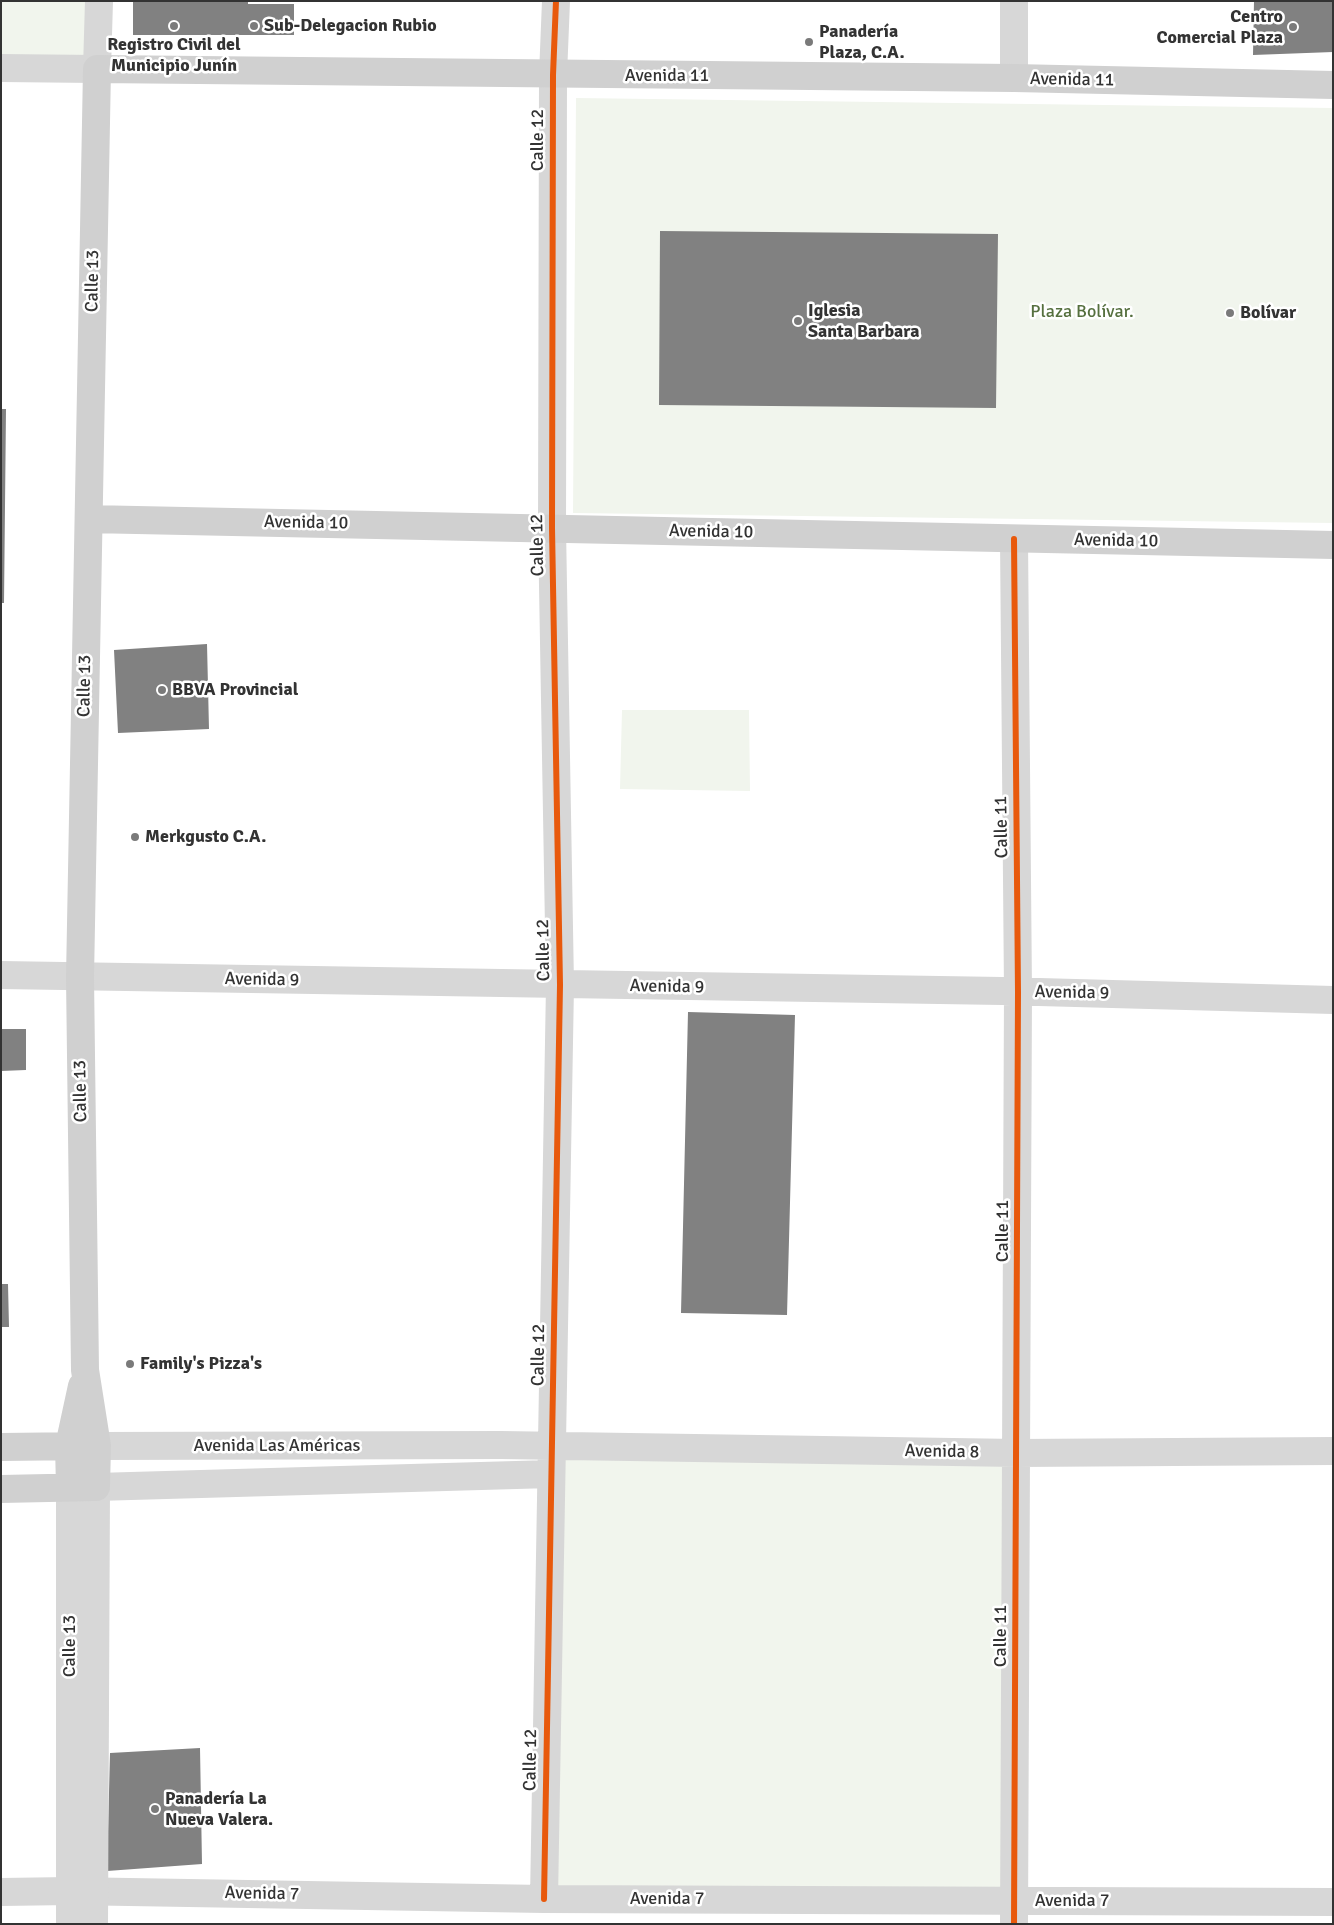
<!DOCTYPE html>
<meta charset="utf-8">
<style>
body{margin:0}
#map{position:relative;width:1334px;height:1925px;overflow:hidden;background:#fff;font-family:Signika,sans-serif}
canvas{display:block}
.frame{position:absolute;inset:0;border:2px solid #333;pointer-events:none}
</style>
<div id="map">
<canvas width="1334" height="1925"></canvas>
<div class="frame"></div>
</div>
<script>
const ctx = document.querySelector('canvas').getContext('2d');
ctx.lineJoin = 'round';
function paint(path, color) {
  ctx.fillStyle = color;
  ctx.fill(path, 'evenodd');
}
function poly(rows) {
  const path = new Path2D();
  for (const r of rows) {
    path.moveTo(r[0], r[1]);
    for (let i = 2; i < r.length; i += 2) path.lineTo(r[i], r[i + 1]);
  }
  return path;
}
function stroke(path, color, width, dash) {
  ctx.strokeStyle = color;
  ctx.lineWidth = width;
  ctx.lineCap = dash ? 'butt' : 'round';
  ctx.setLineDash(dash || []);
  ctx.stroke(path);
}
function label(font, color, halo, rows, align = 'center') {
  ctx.font = font + ' Signika,sans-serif';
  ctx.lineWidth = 5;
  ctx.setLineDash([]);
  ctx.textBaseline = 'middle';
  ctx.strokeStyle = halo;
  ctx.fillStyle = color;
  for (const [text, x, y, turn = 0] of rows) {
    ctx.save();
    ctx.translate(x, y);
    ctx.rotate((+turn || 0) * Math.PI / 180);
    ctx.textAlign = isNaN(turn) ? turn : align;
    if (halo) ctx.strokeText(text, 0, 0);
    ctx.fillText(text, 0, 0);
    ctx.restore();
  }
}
const green = poly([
 [1,1,89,1,88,57,1,55],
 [576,98,1333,108,1333,523,573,513],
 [622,710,749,710,750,791,620,789],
 [563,1454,1010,1462,1004,1891,554,1889]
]);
const building = poly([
 [133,1,248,1,248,4,294,4,294,35,133,35],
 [1254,1,1333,1,1333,52,1253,55],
 [660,231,998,234,996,408,659,405],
 [1,409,6,409,4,603,1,603],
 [207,644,209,729,118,733,114,650],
 [688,1012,795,1015,787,1315,681,1313],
 [1,1029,26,1029,26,1070,1,1071],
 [1,1284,8,1284,9,1327,1,1327],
 [200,1748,202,1864,107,1871,110,1753]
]);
const minor = poly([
 [1,68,97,69],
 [1014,78,1014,1],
 [1,975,1002,991,1333,1000],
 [97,1446,501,1445,1017,1453,1333,1451],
 [96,1487,551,1474],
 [1,1892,70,1891,544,1899,1333,1902],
 [544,1899,560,985,552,528,553,75,556,1],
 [1014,1924,1018,992,1014,539]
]);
const tertiary = poly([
 [97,69,99,1],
 [70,1487,70,1924],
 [94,1924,96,1487]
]);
const secondary = poly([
 [89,519,1333,545],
 [1,1447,87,1446],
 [70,1487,69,1446,82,1386],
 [1,1489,96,1487,97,1446,85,1370,80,977,97,69,1014,78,1333,85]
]);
const cycleway = poly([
 [544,1899,560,985,552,528,553,75,556,1],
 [1014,1924,1018,992,1014,539]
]);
const markers = [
 [174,26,5,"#7a7a7a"],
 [254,26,5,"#7a7a7a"],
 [1293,27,5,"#7a7a7a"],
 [809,42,5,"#7a7a7a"],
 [1230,313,5,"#7a7a7a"],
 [798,321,5,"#7a7a7a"],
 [162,690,5,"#7a7a7a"],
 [135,837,5,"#7a7a7a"],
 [130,1364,5,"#7a7a7a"],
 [155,1809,5,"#7a7a7a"]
];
const poiNames = [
 ["Centro",1283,17,"right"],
 ["Comercial Plaza",1283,38,"right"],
 ["Sub-Delegacion Rubio",264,26],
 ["Panadería",819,32],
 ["Plaza, C.A.",819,53],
 ["Registro Civil del",174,45,"center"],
 ["Municipio Junín",174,66,"center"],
 ["Iglesia",808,311],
 ["Santa Barbara",808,332],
 ["Bolívar",1240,313],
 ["BBVA Provincial",172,690],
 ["Merkgusto C.A.",145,837],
 ["Family's Pizza's",140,1364],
 ["Panadería La",165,1799],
 ["Nueva Valera.",165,1820]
];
const streetNames = [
 ["Avenida 11",667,76],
 ["Avenida 11",1072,80,1],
 ["Calle 12",538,140,-90],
 ["Calle 13",93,281,-89],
 ["Avenida 10",306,523,1],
 ["Avenida 10",711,532,1],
 ["Avenida 10",1116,541,1],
 ["Calle 12",538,545,-91],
 ["Calle 13",85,686,-89],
 ["Calle 11",1002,827,-91],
 ["Calle 12",544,950,-91],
 ["Avenida 9",262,980,1],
 ["Avenida 9",667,987,1],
 ["Avenida 9",1072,993,1],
 ["Calle 13",81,1091,-91],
 ["Calle 11",1003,1231,-90],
 ["Calle 12",539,1355,-89],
 ["Avenida Las Américas",277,1446],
 ["Avenida 8",942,1452,1],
 ["Calle 11",1001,1636,-90],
 ["Calle 13",70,1646,-90],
 ["Calle 12",531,1760,-89],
 ["Avenida 7",262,1894,1],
 ["Avenida 7",667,1899],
 ["Avenida 7",1072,1901]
];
const parkNames = [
 ["Plaza Bolívar.",1082,312]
];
paint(green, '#f1f5ed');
paint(building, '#818181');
stroke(minor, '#d7d7d7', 28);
stroke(tertiary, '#d7d7d7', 28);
stroke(secondary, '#d0d0d0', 28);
stroke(cycleway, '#e8590c', 6);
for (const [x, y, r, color] of markers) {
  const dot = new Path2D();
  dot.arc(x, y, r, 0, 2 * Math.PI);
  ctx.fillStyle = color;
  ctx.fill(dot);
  stroke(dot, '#fff', 2);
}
label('bold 18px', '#333', '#fff', poiNames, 'left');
label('18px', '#333', '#fff', streetNames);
label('18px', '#56703f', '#fff', parkNames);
</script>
